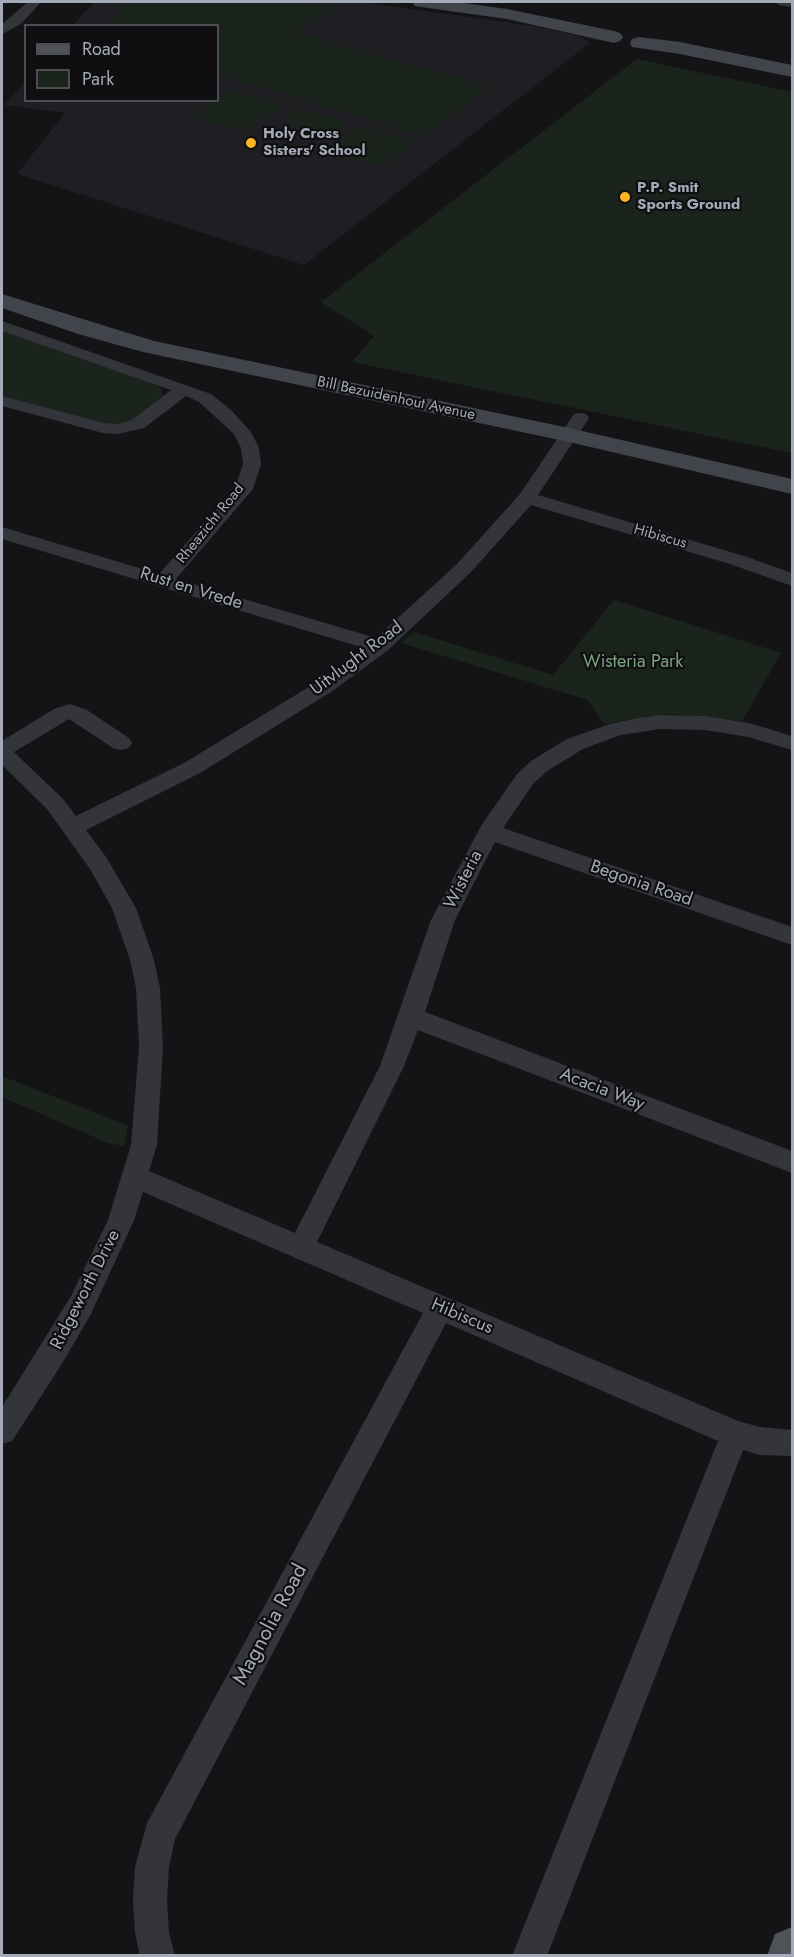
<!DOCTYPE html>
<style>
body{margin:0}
#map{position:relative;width:794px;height:1957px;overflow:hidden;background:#141416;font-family:Jost,sans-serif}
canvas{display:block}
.frame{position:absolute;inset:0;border:3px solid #a4aab7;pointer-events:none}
.legend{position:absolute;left:24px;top:24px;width:195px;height:78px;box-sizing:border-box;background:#0f0f11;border:2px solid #4b4d53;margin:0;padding:8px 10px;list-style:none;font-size:18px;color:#a4aab7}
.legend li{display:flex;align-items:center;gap:12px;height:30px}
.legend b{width:30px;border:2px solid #4b4d53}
</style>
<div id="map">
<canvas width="794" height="1957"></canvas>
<div class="frame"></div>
<ul class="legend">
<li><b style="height:8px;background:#50525a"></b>Road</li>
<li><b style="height:16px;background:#1b241c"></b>Park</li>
</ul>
</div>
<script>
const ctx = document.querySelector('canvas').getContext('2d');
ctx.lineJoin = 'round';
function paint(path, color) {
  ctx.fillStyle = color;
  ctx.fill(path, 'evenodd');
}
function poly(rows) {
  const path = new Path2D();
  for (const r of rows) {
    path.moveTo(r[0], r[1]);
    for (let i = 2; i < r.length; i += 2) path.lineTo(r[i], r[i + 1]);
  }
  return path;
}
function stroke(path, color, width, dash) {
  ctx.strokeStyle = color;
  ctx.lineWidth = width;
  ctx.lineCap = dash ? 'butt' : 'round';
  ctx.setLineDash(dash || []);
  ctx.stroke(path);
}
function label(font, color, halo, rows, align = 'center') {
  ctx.font = font + ' Jost,sans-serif';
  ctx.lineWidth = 4.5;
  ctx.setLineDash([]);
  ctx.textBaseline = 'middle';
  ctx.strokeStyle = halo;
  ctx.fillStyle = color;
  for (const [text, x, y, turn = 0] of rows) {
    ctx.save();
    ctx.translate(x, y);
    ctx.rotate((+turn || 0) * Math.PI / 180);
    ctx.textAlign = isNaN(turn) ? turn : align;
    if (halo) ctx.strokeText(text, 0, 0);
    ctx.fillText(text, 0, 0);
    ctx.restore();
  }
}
const built = poly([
 [94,2,362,2,534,26,580,36,590,43,304,265,17,174,65,113,4,105,25,83,26,100,218,100,218,26,73,25]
]);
const green = poly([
 [125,2,301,2,334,6,299,31,301,34,491,87,424,136,218,74,218,26,107,25],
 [637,59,792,92,792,453,352,362,374,336,321,302],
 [232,89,284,104,244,132,192,116],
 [297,108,350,123,332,136,279,121],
 [360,125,387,133,352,158,324,150],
 [389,133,416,141,382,167,354,159],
 [2,331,152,382,161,388,163,396,132,421,118,425,103,423,2,397],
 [614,600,781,653,742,721,672,714,649,716,604,724,588,700,401,643,414,632,553,675],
 [2,1076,128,1126,124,1146,108,1143,2,1097]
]);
const street = poly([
 [28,2,41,2,21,24,2,34,2,24,28,2],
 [777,2,792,2,792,7,778,5,777,2],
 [2,321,211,394,231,410,251,432,259,448,261,464,253,489,176,579,376,638,457,564,520,494,574,414,580,413,586,414,589,418,538,495,744,556,792,573,792,586,730,564,531,505,471,572,387,651,331,692,200,773,86,830,106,857,136,908,154,960,160,988,163,1047,157,1145,149,1171,295,1233,380,1066,431,920,481,826,517,774,531,761,567,739,610,724,638,718,660,715,705,716,749,723,792,736,792,750,748,737,705,730,660,729,621,735,583,749,547,771,533,784,503,828,792,927,792,945,495,842,455,920,425,1012,792,1151,792,1173,418,1030,404,1066,317,1242,738,1421,760,1427,792,1430,792,1456,760,1455,743,1450,547,1956,512,1956,718,1441,446,1323,175,1839,169,1867,167,1900,169,1933,175,1956,140,1956,135,1933,133,1900,135,1867,147,1823,423,1313,143,1192,134,1220,91,1314,60,1367,12,1441,2,1444,2,1407,71,1296,108,1220,131,1145,139,1047,136,988,130,960,112,908,90,869,47,809,2,765,2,741,54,709,70,704,87,710,129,738,132,743,129,748,121,750,113,748,69,719,14,752,63,799,76,816,184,763,317,682,364,648,2,539,2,527,159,574,235,488,243,464,241,448,234,434,199,402,186,396,144,428,118,434,103,433,2,406,2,396,104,423,118,424,132,420,171,390,2,331,2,321]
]);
const secondary = poly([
 [412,2,456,2,507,9,614,31,620,33,623,37,620,41,614,43,507,19,421,7,415,6,412,2],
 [639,37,680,42,792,65,792,77,680,54,632,47,630,43,632,39,639,37],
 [2,294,154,341,569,428,792,479,792,494,569,442,143,352,78,334,2,308,2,294]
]);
const primary = poly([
 [792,1927,792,1956,767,1956,775,1934,792,1927]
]);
const markers = [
 [251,143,6,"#ffb522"],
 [625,197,6,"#ffb522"]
];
const farPoinames = [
 ["Holy Cross",263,134],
 ["Sisters' School",263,151],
 ["P.P. Smit",637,188],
 ["Sports Ground",637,205]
];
const farStreetnames = [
 ["Bill Bezuidenhout Avenue",396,399,12],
 ["Rheazicht Road",211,524,-51],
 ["Hibiscus",660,537,16]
];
const streetNames = [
 ["Rust en Vrede",191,589,17],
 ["Uitvlught Road",357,659,-37],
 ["Wisteria",464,880,-63],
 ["Begonia Road",641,884,19],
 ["Acacia Way",602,1090,21],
 ["Ridgeworth Drive",86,1290,-63],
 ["Hibiscus",462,1317,23]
];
const parkNames = [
 ["Wisteria Park",633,663]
];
const nearStreetnames = [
 ["Magnolia Road",271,1625,-62]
];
paint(built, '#1f1f23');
paint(green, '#1b241c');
paint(street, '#34353b');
paint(secondary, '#42444b');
paint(primary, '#50525a');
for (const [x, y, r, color] of markers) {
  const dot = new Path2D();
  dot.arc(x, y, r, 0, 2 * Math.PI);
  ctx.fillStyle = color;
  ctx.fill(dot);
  stroke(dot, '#0f0f11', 2);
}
label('bold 15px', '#a4aab7', '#0f0f11', farPoinames, 'left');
label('15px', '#a4aab7', '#0f0f11', farStreetnames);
label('18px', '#a4aab7', '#0f0f11', streetNames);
label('18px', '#7aa47c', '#0f0f11', parkNames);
label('21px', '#a4aab7', '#0f0f11', nearStreetnames);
</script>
